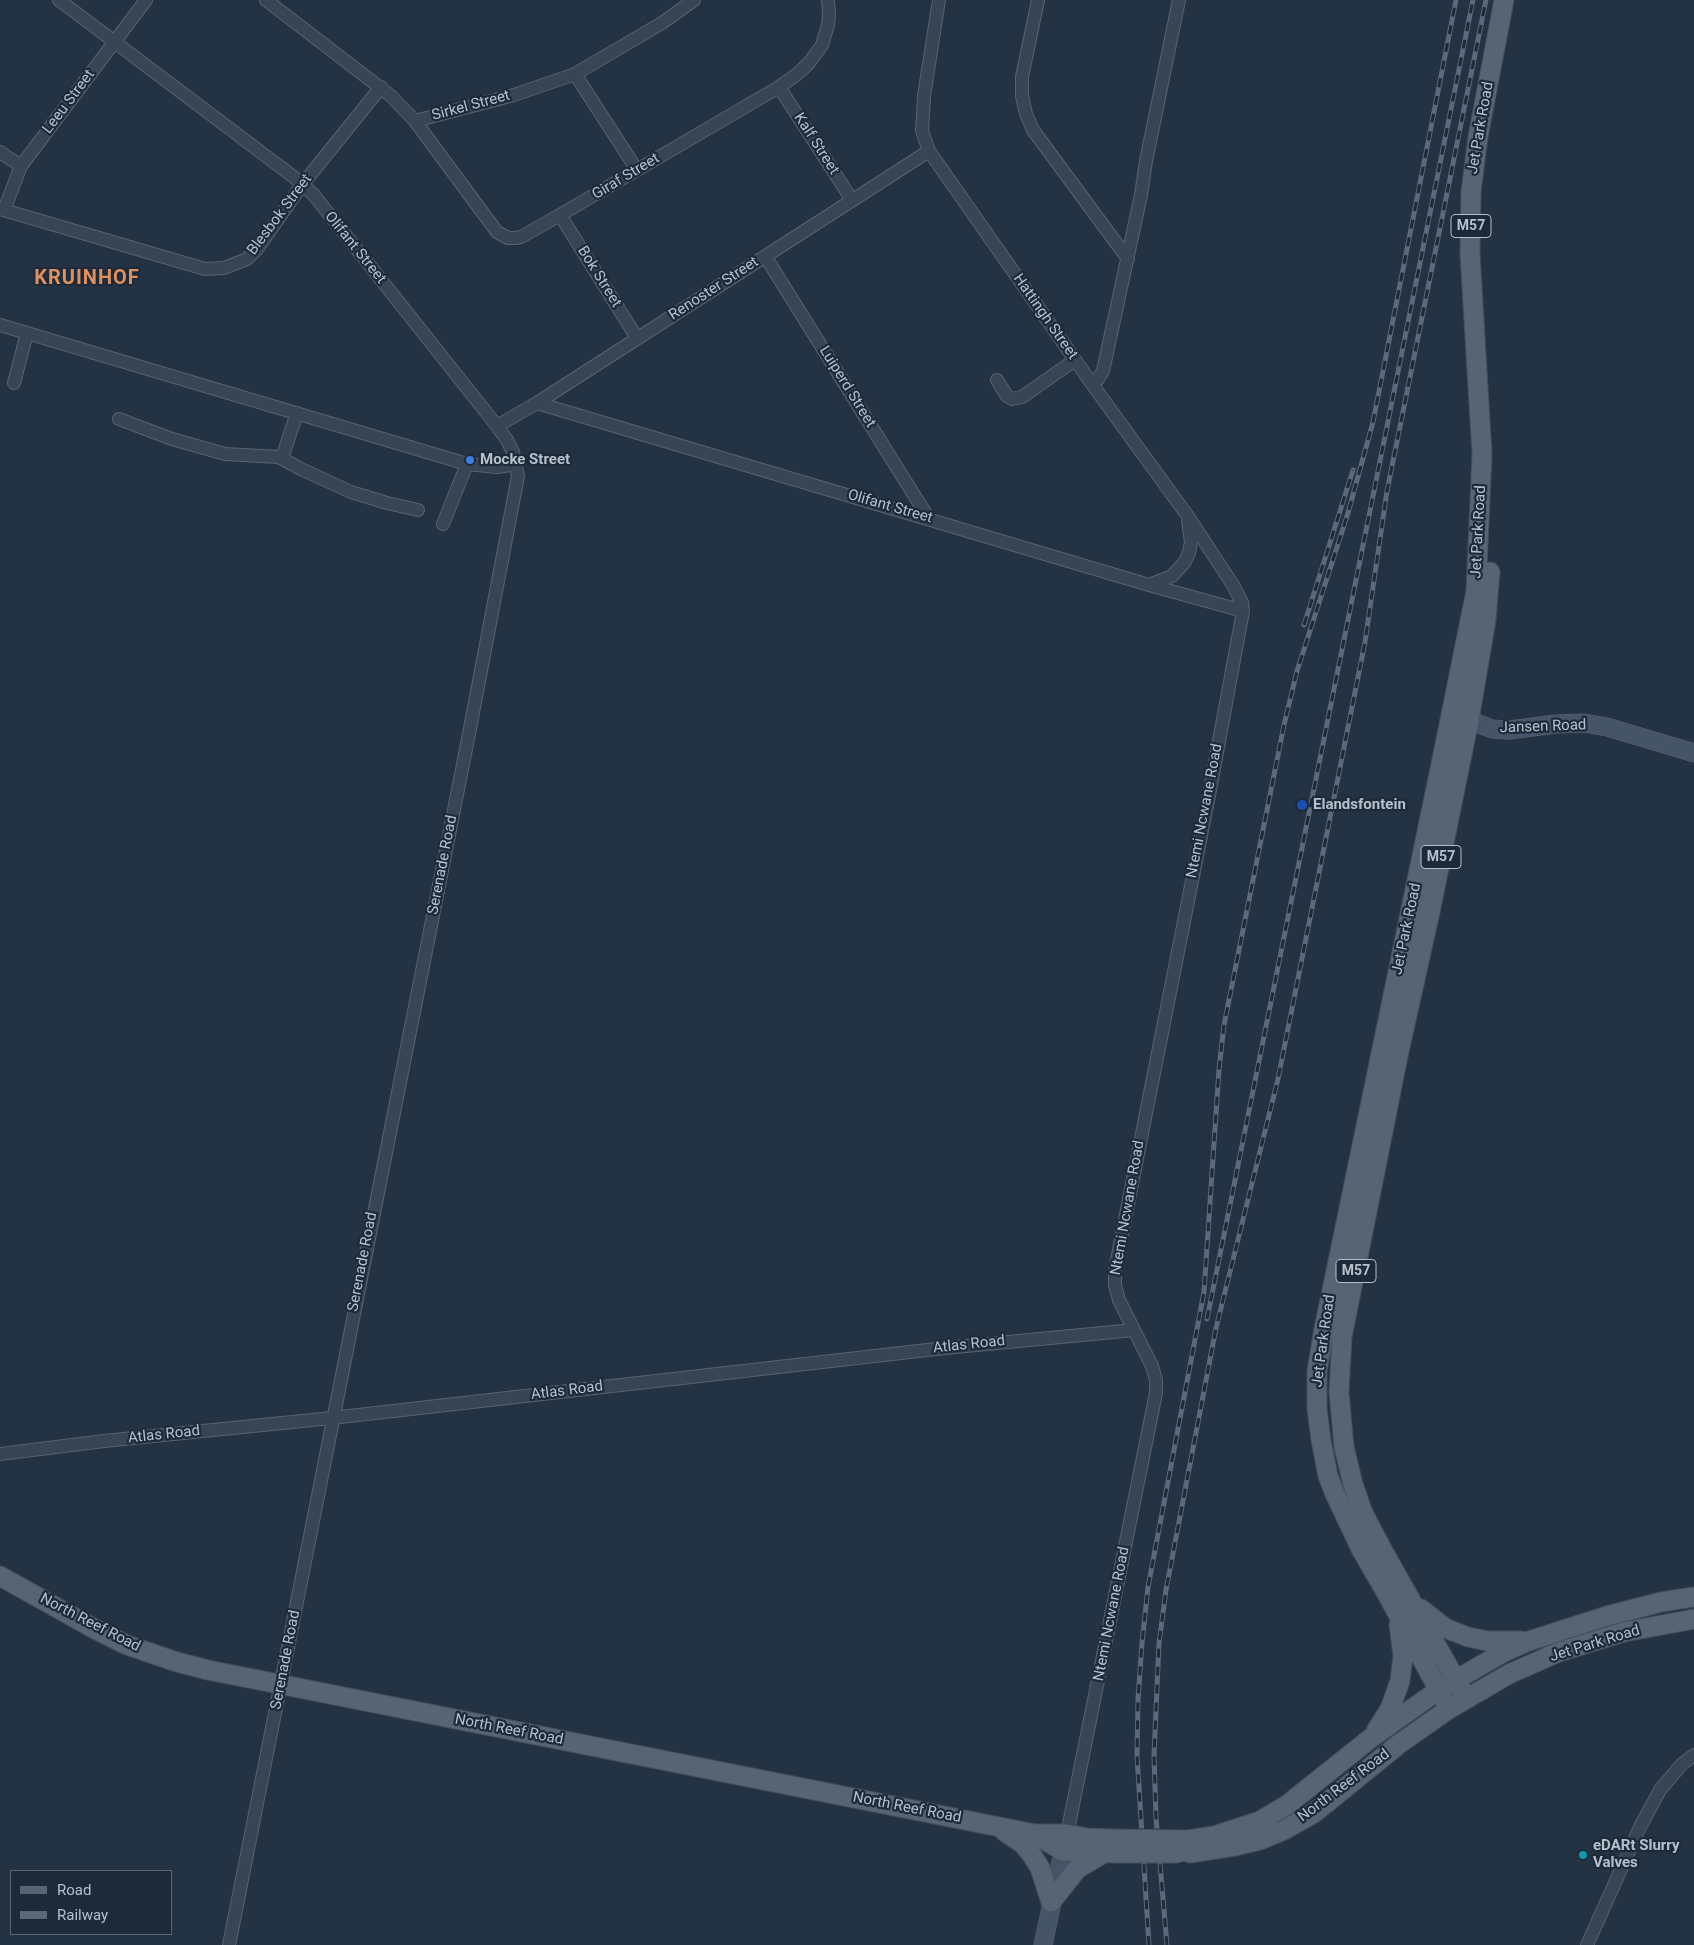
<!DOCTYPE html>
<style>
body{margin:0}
#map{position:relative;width:1694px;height:1945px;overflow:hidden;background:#243344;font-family:Roboto,sans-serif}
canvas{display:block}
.legend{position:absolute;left:10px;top:1870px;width:162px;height:65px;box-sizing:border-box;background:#1d2a39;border:1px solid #5a6674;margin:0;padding:6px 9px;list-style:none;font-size:15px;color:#b6c0cd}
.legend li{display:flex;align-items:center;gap:10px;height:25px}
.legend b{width:25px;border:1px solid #5a6674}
</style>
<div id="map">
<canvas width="1694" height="1945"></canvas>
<ul class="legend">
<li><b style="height:6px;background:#576474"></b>Road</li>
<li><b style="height:6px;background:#5b697b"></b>Railway</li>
</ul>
</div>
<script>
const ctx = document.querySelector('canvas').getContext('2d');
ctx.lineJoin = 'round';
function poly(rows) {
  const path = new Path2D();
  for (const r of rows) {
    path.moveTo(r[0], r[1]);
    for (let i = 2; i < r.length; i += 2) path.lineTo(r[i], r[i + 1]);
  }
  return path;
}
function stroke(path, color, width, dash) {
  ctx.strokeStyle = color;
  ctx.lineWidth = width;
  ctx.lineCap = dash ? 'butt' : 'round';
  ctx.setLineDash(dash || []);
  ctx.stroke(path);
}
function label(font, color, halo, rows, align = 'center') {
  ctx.font = font + ' Roboto,sans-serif';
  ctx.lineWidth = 4.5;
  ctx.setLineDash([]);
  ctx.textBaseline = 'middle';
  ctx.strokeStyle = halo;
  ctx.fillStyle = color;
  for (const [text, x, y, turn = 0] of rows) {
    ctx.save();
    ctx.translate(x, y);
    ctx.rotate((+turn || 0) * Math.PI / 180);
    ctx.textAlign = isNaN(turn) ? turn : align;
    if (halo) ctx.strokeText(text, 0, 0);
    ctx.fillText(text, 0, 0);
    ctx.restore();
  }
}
const street = poly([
 [59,0,295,178,313,194,497,426,507,440,513,452,518,476,468,739,229,1945],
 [266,0,391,96,415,121,497,232,508,238,515,238,521,237,560,215,779,87,796,75,809,63,822,45,828,25,829,14,828,0],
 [939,0,924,96,922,131,929,151,1092,384,1187,515,1233,585,1242,603,1243,611,1210,790,1115,1270,1115,1285,1119,1300,1152,1366,1156,1380,1156,1393,1067,1834],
 [1038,0,1022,77,1022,96,1026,114,1033,130,1128,259],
 [575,74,637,170],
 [779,87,852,200],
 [415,121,514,95,575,74,662,23,694,0],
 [0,152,21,166],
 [0,209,205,269,224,268,247,259,257,249,302,185,381,87],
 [4,210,21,166,146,0],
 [560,215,637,338],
 [765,256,929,519],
 [0,325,467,464,497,467,516,464],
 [997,380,1007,396,1012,399,1022,397,1075,360],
 [14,383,27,333],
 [1092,384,1098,379,1103,371,1141,195,1146,161,1179,0],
 [537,403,1149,585,1243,611],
 [119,419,172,439,225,454,279,457,301,469,351,492,387,503,418,510],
 [497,426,537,403,929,151],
 [282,458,297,413],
 [443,524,467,464],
 [1149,585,1172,576,1184,563,1189,553,1191,542,1188,521],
 [0,1454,104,1441,332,1418,945,1348,1134,1330],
 [1587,1945,1640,1827,1660,1790,1682,1764,1694,1755]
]);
const secondary = poly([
 [1456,718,1469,720,1492,729,1509,730,1556,724,1584,723,1607,727,1694,753],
 [1043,1945,1066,1838]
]);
const primary = poly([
 [0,1576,93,1628,127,1645,177,1662,208,1670,1035,1834,1067,1834,1087,1838,1113,1839],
 [1421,1609,1445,1628,1468,1637,1487,1641,1522,1641],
 [1466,1698,1384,1553,1363,1513,1353,1484,1344,1447,1339,1392,1342,1337,1398,1056,1430,912,1469,720,1486,620,1490,572],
 [1449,1709,1387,1594,1361,1549,1335,1494,1328,1476,1321,1440,1317,1409,1317,1371,1324,1329,1446,740,1476,591,1482,454,1470,254,1471,192,1478,137,1504,0],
 [1376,1731,1390,1709,1400,1681,1403,1656,1399,1625],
 [1004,1831,1023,1844,1032,1855,1040,1868,1051,1902],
 [1036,1835,1063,1851,1115,1853],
 [1188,1840,1214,1836,1260,1821,1287,1805,1371,1738,1440,1689,1504,1652,1529,1641,1607,1616,1661,1602,1694,1597],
 [1190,1853,1235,1846,1260,1840,1284,1830,1314,1813,1399,1744,1449,1709,1509,1674,1559,1652,1624,1632,1694,1619],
 [1051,1902,1077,1869,1104,1853]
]);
const rail = poly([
 [1304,625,1353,470],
 [1207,1319,1473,0],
 [1149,1945,1137,1756,1138,1699,1142,1643,1148,1587,1204,1292,1219,1069,1224,1025,1284,725,1297,671,1348,513,1373,422,1456,0],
 [1167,1945,1156,1818,1154,1756,1159,1643,1166,1590,1216,1328,1278,1079,1365,642,1387,491,1486,0]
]);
const primaryBridge = poly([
 [1113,1839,1188,1840],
 [1115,1853,1179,1853]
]);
const markers = [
 [470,460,5,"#3f7fe0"],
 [1302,805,6,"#1a4fb4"],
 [1583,1855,5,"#0f9aa8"]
];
const shields = [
 [1471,226,40],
 [1441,857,40],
 [1356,1271,40]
];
const shieldNames = [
 ["M57",1471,226],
 ["M57",1441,857],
 ["M57",1356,1271]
];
const streetNames = [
 ["Leeu Street",69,102,-53],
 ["Sirkel Street",471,106,-15],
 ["Jet Park Road",1481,128,-80],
 ["Kalf Street",816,144,57],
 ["Giraf Street",626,177,-31],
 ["Blesbok Street",280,215,-53],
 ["Olifant Street",355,248,51],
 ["Bok Street",599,277,58],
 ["Renoster Street",714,289,-33],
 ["Hattingh Street",1045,317,55],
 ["Luiperd Street",847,387,58],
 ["Olifant Street",890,507,16],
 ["Jet Park Road",1479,532,-87],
 ["Jansen Road",1543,727,-2],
 ["Ntemi Ncwane Road",1205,811,-79],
 ["Serenade Road",443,865,-79],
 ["Jet Park Road",1407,929,-78],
 ["Ntemi Ncwane Road",1128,1208,-80],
 ["Serenade Road",363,1262,-79],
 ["Jet Park Road",1324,1341,-82],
 ["Atlas Road",969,1345,-6],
 ["Atlas Road",567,1391,-7],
 ["Atlas Road",164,1435,-6],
 ["Ntemi Ncwane Road",1112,1614,-79],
 ["North Reef Road",90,1623,27],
 ["Jet Park Road",1595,1644,-17],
 ["Serenade Road",286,1660,-79],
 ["North Reef Road",509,1730,11],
 ["North Reef Road",1344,1786,-37],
 ["North Reef Road",907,1808,11]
];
const poiNames = [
 ["Mocke Street",480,460],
 ["Elandsfontein",1313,805],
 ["eDARt Slurry",1593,1846],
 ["Valves",1593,1863]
];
const districtNames = [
 ["KRUINHOF",87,279]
];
stroke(street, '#576371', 14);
stroke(secondary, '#576371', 19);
stroke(primary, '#424e5d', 21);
stroke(street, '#394554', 12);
stroke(secondary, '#465467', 18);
stroke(primary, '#576474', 19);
stroke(rail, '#5b697b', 5);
stroke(rail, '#1d2a39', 3, [9]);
stroke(primaryBridge, '#424e5d', 21, []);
stroke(primaryBridge, '#576474', 19);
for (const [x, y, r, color] of markers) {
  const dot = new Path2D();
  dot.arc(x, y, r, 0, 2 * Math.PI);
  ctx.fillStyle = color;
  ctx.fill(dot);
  stroke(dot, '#1d2a39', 2);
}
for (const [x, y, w] of shields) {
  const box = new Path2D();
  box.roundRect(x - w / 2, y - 11.5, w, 23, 4);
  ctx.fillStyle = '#1d2a39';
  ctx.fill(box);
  stroke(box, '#b6c0cd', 1);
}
label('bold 14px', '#b6c0cd', null, shieldNames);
label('15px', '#b6c0cd', '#1d2a39', streetNames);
label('bold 15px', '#b6c0cd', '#1d2a39', poiNames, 'left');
ctx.letterSpacing = '1px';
label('bold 20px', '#df905f', '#1d2a39', districtNames);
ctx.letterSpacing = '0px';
</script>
